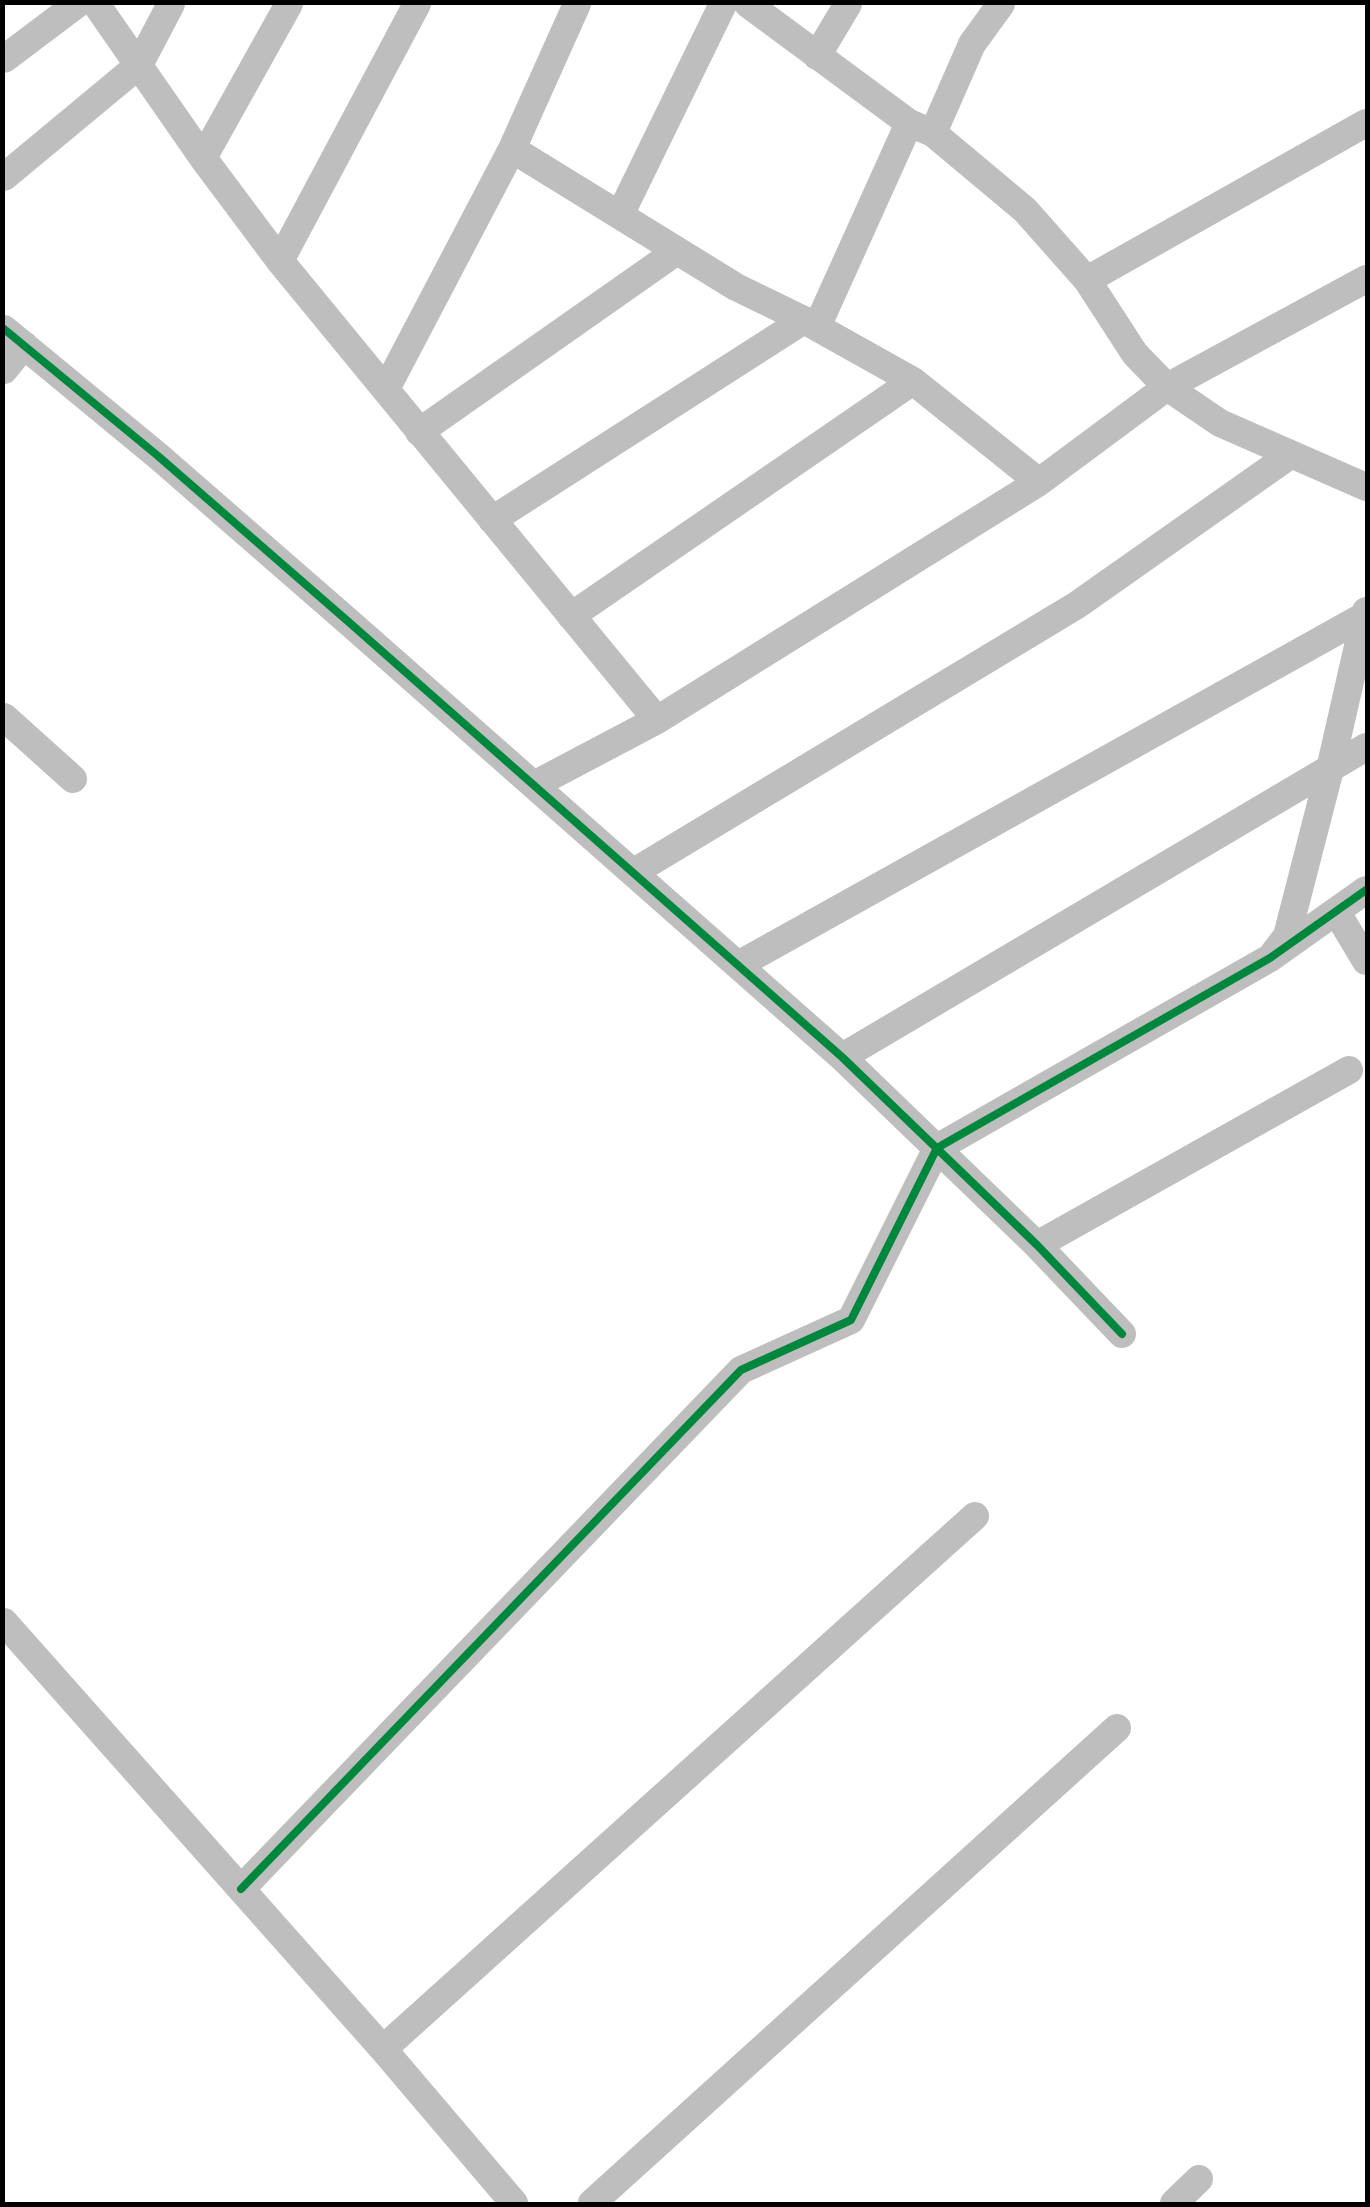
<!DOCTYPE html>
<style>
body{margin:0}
#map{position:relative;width:1370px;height:2207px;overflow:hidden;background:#fff;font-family:"PT Sans",sans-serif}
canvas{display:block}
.frame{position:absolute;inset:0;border:5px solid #000;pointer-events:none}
</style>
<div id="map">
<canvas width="1370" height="2207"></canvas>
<div class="frame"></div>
</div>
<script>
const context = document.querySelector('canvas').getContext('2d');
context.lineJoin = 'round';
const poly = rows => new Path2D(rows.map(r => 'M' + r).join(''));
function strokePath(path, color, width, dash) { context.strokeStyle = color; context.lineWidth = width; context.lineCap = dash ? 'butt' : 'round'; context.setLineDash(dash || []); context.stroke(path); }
const minor = poly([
 [96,4,203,158,280,261,657,720],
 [748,4,909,123,933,133,1025,210,1087,280,1135,354,1167,387,1220,423,1366,487],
 [817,56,848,4],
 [4,59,77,4],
 [933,133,972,44,1001,4],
 [512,149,736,287,804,320,913,381,1039,482],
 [203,158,289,4],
 [4,177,139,65,171,4],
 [620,215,723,4],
 [280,261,417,4],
 [1087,280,1366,123],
 [817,327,909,123],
 [4,329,158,456,351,624,842,1057,1037,1245,1122,1334],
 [4,370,24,345],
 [386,389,512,149,577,4],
 [419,432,677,251],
 [492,520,804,320],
 [571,616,913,381],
 [4,717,73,779],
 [534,785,657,720,1039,482,1167,387,1366,279],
 [634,872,1077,605,1290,455],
 [1336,911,1366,961],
 [1274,953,1287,936,1330,769,1366,611],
 [738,965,1366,615],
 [842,1057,1366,747],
 [1037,1245,1349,1070],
 [4,1622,383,2049,514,2203],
 [241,1889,741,1370,851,1320,937,1148,1270,958,1366,890],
 [383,2049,975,1516],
 [592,2203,1117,1728],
 [1174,2203,1199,2179]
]);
const cycleway = poly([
 [4,329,158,456,351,624,842,1057,1037,1245,1122,1334],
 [241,1889,741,1370,851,1320,937,1148,1270,958,1366,890]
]);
strokePath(minor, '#bebebe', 28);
strokePath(cycleway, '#00873e', 8);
</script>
